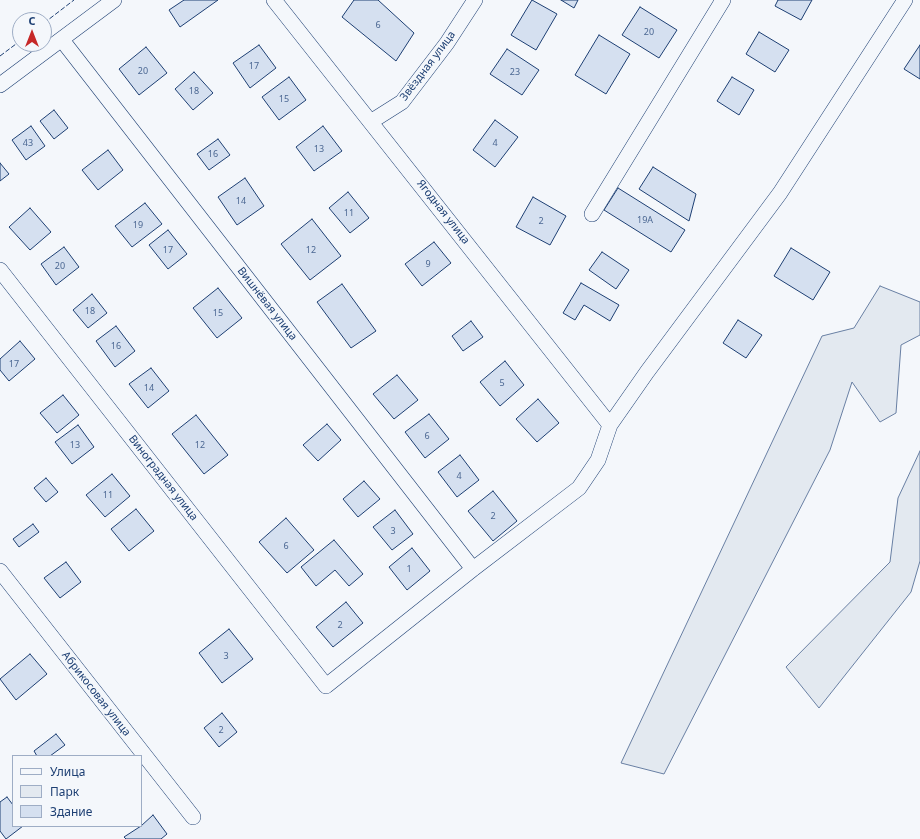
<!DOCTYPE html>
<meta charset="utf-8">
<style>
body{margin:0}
#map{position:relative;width:920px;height:839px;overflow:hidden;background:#f4f7fb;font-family:"Noto Sans",sans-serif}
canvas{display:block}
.legend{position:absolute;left:12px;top:755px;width:130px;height:72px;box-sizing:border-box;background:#f4f7fb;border:1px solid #9eadc5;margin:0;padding:5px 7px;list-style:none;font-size:12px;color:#1d3f73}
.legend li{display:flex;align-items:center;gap:8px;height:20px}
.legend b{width:20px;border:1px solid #9eadc5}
.north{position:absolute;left:12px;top:12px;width:40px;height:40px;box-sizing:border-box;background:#f4f7fb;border:1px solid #9eadc5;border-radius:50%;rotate:0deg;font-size:11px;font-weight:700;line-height:16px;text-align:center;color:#1d3f73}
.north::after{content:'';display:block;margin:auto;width:14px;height:18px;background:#c62828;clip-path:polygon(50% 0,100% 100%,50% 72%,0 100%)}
</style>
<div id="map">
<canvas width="920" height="839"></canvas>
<ul class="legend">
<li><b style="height:5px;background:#f4f7fb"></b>Улица</li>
<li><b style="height:11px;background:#e3e9f0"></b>Парк</li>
<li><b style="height:11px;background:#d5e0f0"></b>Здание</li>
</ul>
<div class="north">С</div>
</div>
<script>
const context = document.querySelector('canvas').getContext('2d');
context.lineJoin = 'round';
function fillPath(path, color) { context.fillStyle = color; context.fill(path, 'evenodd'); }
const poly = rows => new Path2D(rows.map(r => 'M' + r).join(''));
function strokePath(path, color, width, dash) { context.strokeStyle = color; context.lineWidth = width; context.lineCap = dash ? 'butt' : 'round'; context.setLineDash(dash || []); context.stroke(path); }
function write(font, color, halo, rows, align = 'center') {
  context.font = font + ' "Noto Sans",sans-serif'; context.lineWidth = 3; context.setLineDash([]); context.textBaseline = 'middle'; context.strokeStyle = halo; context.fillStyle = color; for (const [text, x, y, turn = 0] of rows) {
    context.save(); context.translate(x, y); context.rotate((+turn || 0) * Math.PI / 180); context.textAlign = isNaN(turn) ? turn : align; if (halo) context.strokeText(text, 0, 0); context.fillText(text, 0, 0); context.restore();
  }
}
const green = poly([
 [880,286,920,302,920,335,901,345,896,413,880,422,852,382,830,450,664,774,621,763,822,336,854,328,880,286],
 [920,451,920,561,911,592,819,708,786,667,890,562,898,498,920,451]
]);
const building = poly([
 [184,0,218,0,180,27,169,10,184,0],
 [354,0,378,0,414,33,396,61,342,17,354,0],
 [532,0,557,14,536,50,511,35,532,0],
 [561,0,578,0,574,8,561,0],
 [778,0,812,0,801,20,775,6,778,0],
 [640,7,677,30,659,58,622,35,640,7],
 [759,32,789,50,775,72,746,54,759,32],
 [599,35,630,54,606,94,575,75,599,35],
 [259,45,276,68,250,88,233,63,259,45],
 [920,45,920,79,904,69,920,45],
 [146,47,167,73,139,95,119,69,146,47],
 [507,49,539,70,522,95,490,74,507,49],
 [194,72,213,93,193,110,175,89,194,72],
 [289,77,306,100,279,120,262,97,289,77],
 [732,77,754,90,739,115,717,101,732,77],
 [54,110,68,128,54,139,40,121,54,110],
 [495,120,518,137,495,167,473,150,495,120],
 [31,126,45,146,26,160,12,140,31,126],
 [323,126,342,151,314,171,296,147,323,126],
 [218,139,230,155,209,170,197,154,218,139],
 [108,150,123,170,98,190,82,170,108,150],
 [0,163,9,174,0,181,0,163],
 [653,167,696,194,689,221,639,189,653,167],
 [245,178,264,206,237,225,218,197,245,178],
 [618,188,685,230,671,252,604,210,618,188],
 [348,192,369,218,350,233,329,208,348,192],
 [533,197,566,216,550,245,516,227,533,197],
 [145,203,162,224,132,247,115,226,145,203],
 [30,208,51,232,30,250,9,227,30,208],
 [312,219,341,256,310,280,281,244,312,219],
 [168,230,187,254,168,269,149,245,168,230],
 [434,242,451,263,422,286,405,264,434,242],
 [64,247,79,267,56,285,41,264,64,247],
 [791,248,830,272,813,300,774,276,791,248],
 [602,252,629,270,616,289,589,270,602,252],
 [581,283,619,305,610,321,584,305,575,320,563,313,581,283],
 [342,284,376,331,351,348,317,302,342,284],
 [218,288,242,318,217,338,193,308,218,288],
 [92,294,107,313,88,328,73,310,92,294],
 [738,320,762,335,746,358,723,343,738,320],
 [471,321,483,337,463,351,452,336,471,321],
 [116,326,135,351,115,367,96,341,116,326],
 [20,341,35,359,9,381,0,370,0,359,20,341],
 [505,361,524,385,500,406,480,382,505,361],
 [151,368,169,391,148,408,129,384,151,368],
 [397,375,418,400,394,419,373,394,397,375],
 [63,395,79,415,57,433,40,413,63,395],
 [538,399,559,423,537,442,516,419,538,399],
 [429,414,449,439,425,458,405,432,429,414],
 [196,415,228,455,204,474,172,434,196,415],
 [327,424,341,440,318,461,303,445,327,424],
 [78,425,94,447,72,464,55,442,78,425],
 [460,455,479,480,457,497,438,472,460,455],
 [112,474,130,496,105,517,86,495,112,474],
 [46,478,58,492,46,502,34,488,46,478],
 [364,481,380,499,358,517,343,499,364,481],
 [493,491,517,521,493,541,468,511,493,491],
 [136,509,154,531,129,551,111,529,136,509],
 [395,510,413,534,392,550,373,527,395,510],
 [286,518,314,550,287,573,259,542,286,518],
 [33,524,39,532,19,547,13,539,33,524],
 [334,540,363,574,349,586,335,570,316,586,301,567,334,540],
 [412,548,430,571,407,590,389,567,412,548],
 [66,562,81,582,60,598,44,578,66,562],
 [346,602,363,623,333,647,316,627,346,602],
 [229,629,253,659,222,683,199,653,229,629],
 [30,654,47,674,16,700,0,679,30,654],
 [222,713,237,732,219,747,204,728,222,713],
 [56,734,65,745,50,756,37,756,34,751,56,734],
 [7,797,13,805,13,826,23,826,6,839,0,831,0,802,7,797],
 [153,815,167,834,161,839,126,839,124,837,141,826,153,815]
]);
const minor = poly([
 [274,0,610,425],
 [62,40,473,569],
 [0,85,114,0],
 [372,121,402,102,447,43,475,0],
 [592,214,723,0],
 [0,270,326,686,473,569,579,488,598,460,610,425,647,372,780,193,905,0],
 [0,571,193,817]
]);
const fence = poly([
 [44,23,74,0],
 [0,56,20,41]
]);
const numberNames = [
 ["6",378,25],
 ["20",649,32],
 ["17",254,66],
 ["20",143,71],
 ["23",515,72],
 ["18",194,91],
 ["15",284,99],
 ["43",28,143],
 ["4",495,143],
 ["13",319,149],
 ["16",213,154],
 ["14",241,201],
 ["11",349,213],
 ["19А",645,220],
 ["2",541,221],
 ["19",138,225],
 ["17",168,250],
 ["12",311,250],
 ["9",428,264],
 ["20",60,266],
 ["18",90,311],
 ["15",218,313],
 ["16",116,346],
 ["17",14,364],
 ["5",502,383],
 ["14",149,388],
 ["6",427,436],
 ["13",75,445],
 ["12",200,445],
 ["4",459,476],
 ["11",108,495],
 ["2",493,516],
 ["3",393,531],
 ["6",286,546],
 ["1",409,569],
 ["2",340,625],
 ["3",226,656],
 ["2",221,730]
];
const streetNames = [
 ["Звёздная улица",428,66,-53],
 ["Ягодная улица",443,212,52],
 ["Вишнёвая улица",267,304,52],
 ["Виноградная улица",163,478,52],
 ["Абрикосовая улица",96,694,52]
];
fillPath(green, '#e3e9f0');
strokePath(green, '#687fa3', 1);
fillPath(building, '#d5e0f0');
strokePath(building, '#1d3f73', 1);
strokePath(minor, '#1d3f73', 16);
strokePath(minor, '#f4f7fb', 15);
strokePath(fence, '#1d3f73', 1, [5, 2]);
write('9px', '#4b6792', null, numberNames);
write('11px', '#1d3f73', '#f4f7fb', streetNames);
</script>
